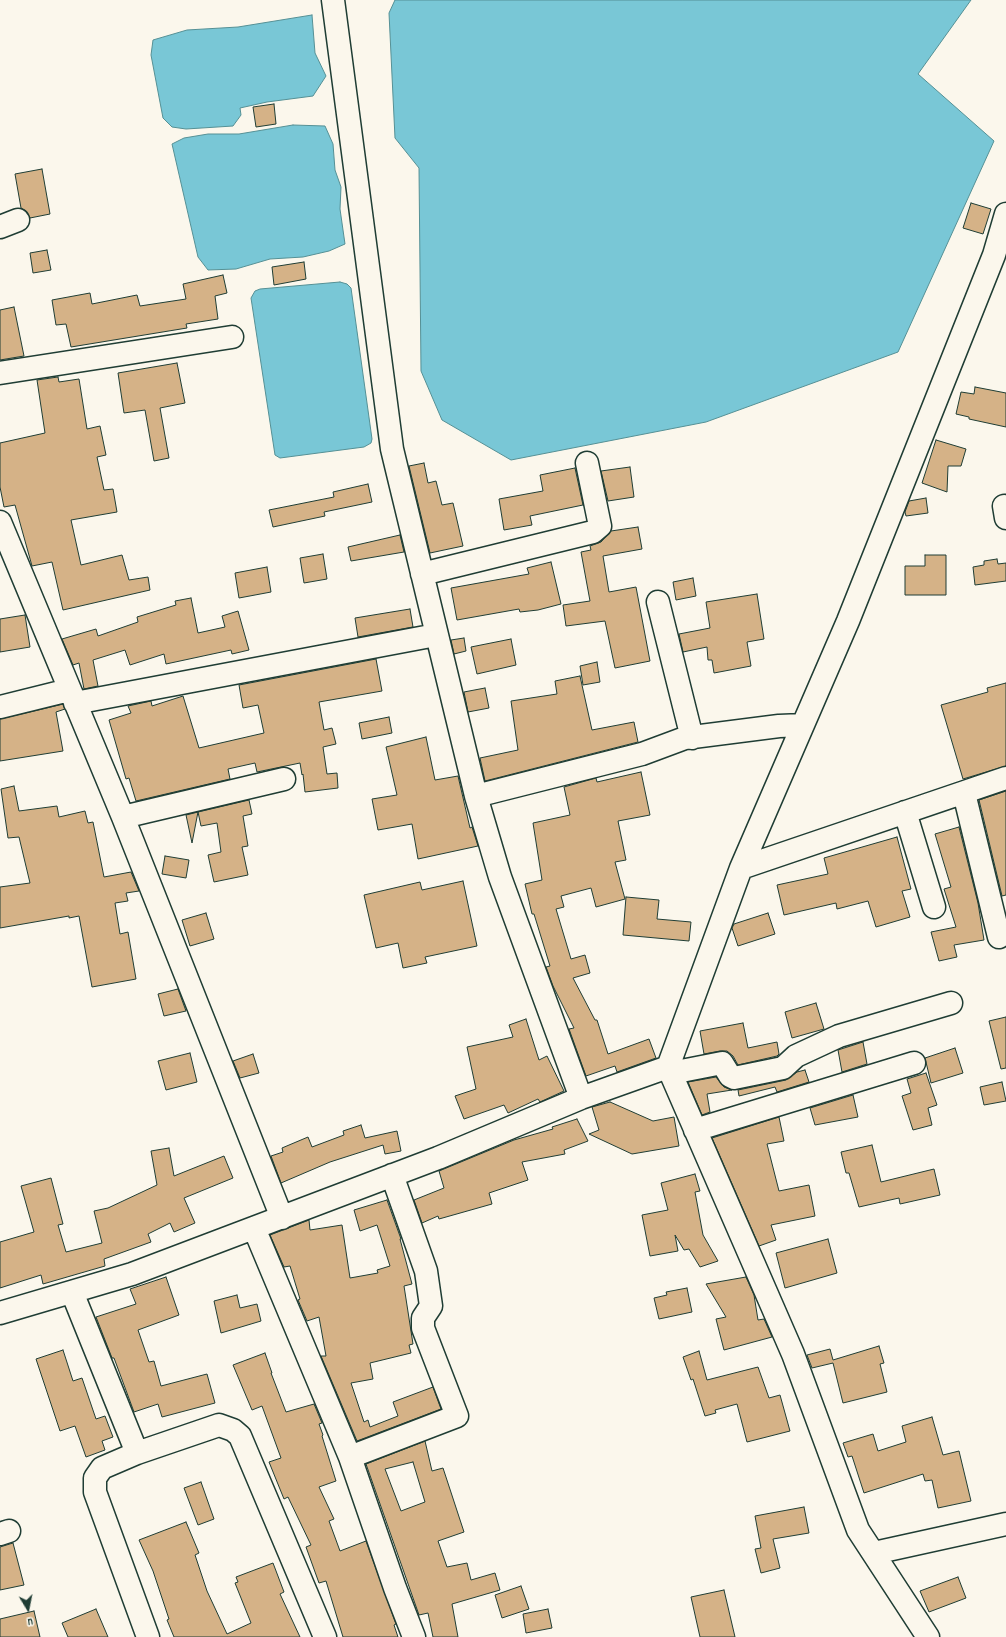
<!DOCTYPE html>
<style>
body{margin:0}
#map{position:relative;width:1006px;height:1637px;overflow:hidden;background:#fbf7ec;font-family:Dekko,sans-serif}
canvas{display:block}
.north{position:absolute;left:8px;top:1589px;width:40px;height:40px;-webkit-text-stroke:3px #fbf7ec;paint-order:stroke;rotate:170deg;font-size:11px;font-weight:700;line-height:16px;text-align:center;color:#1f3d34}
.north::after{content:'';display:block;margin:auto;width:14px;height:18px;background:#1f3d34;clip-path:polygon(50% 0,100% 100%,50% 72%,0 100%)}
</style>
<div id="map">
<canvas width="1006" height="1637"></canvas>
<div class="north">U</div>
</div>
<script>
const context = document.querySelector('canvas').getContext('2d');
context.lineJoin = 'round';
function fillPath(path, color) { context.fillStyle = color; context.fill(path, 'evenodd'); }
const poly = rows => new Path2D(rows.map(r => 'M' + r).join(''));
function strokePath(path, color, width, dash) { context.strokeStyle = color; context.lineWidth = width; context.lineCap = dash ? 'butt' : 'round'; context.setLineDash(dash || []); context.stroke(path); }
const water = poly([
 [395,0,971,0,918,74,994,141,898,352,706,422,511,460,442,420,421,371,419,168,395,138,389,13,395,0],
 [312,15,315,53,326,76,313,96,267,102,240,108,241,115,233,126,186,129,172,127,163,118,151,55,153,40,187,30,238,27,312,15],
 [293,125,325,126,333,144,335,170,341,187,340,209,345,244,329,251,303,257,270,259,236,269,208,270,198,257,172,144,184,138,208,134,239,134,293,125],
 [340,282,347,284,351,288,372,439,371,443,364,447,280,458,275,455,251,298,255,291,260,289,340,282]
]);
const building = poly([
 [274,104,276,124,256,127,253,107,274,104],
 [42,169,50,214,30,218,26,211,21,208,15,174,42,169],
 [971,203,991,209,983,234,963,228,971,203],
 [47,250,51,270,33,273,30,253,47,250],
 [304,262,306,279,274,285,272,267,304,262],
 [223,275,227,293,215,296,218,319,186,324,187,328,71,347,66,324,56,325,52,300,90,293,92,304,137,295,140,306,186,299,183,284,223,275],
 [14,307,24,356,0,360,0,310,14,307],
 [177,363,185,403,160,408,169,458,154,461,145,410,124,413,118,373,177,363],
 [58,377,59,382,79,379,87,429,100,426,106,455,97,457,104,490,113,489,117,512,71,520,81,565,122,555,129,580,148,577,150,590,63,610,52,562,32,566,15,505,4,507,0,487,0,443,45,433,37,380,58,377],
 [975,387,1006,393,1006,427,969,419,969,417,956,414,961,392,974,394,975,387],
 [936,440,966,449,961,466,948,466,947,492,922,483,936,440],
 [424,463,428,483,436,481,442,505,453,503,463,546,430,553,409,466,424,463],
 [630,467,634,497,608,501,601,471,630,467],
 [575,468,583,505,530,516,532,525,504,530,499,499,543,491,540,475,575,468],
 [368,484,372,502,324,512,325,516,273,527,269,510,334,497,333,492,368,484],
 [926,498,928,513,906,516,905,512,909,501,926,498],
 [638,527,642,549,603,556,609,592,636,587,650,661,615,668,605,621,566,626,563,605,590,601,581,552,591,550,590,546,601,542,611,531,638,527],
 [400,535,404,552,351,561,348,547,400,535],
 [323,554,327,579,304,583,300,558,323,554],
 [925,555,946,555,946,595,905,595,905,566,925,566,925,555],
 [997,559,998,564,1006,563,1006,581,975,585,973,567,984,565,984,561,997,559],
 [551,562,561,604,538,610,520,612,519,609,457,620,451,588,529,574,527,568,551,562],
 [267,567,271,592,239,598,235,573,267,567],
 [693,578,696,596,676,600,673,582,693,578],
 [757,594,764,639,747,642,751,666,714,673,712,660,708,660,707,647,683,652,679,634,710,628,706,602,757,594],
 [191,598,198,633,225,627,222,616,238,611,249,650,232,654,231,650,166,664,164,654,130,665,125,650,93,660,98,686,84,689,79,663,73,665,62,639,96,629,98,636,138,622,137,617,176,605,175,601,191,598],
 [410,609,413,627,358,637,355,618,410,609],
 [25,615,30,647,0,652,0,619,25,615],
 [464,638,466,651,454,654,451,640,464,638],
 [511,639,516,665,477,674,471,647,511,639],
 [376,659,382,691,319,702,324,730,332,728,336,744,323,747,327,774,337,773,338,788,305,792,303,774,302,775,300,763,257,772,255,763,228,769,230,779,136,801,129,778,126,779,109,720,131,713,128,706,151,701,152,706,183,696,199,748,264,733,258,705,243,708,239,685,376,659],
 [597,662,600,682,583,685,580,666,597,662],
 [580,676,592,730,634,722,638,742,485,781,480,758,518,750,511,701,557,694,555,681,580,676],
 [1006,683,1006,766,963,779,941,705,988,692,987,688,1006,683],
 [485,688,489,708,468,712,464,692,485,688],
 [63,704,65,709,56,712,63,751,0,761,0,719,63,704],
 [389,717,392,733,362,739,359,723,389,717],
 [426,737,435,780,458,776,470,828,472,827,478,846,418,859,412,824,378,830,372,799,397,795,386,747,426,737],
 [641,772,650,815,618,821,626,860,615,862,625,899,596,907,591,888,561,896,564,907,556,909,571,959,585,955,590,973,573,978,595,1020,597,1020,608,1054,649,1039,656,1058,617,1072,615,1066,586,1076,569,1029,574,1028,553,986,546,967,550,966,534,914,532,914,525,884,542,880,533,823,570,815,564,787,596,778,597,782,641,772],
 [14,786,19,811,57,806,59,817,85,811,88,823,93,822,104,877,131,872,139,891,126,893,128,901,115,903,120,934,128,932,136,979,92,987,79,916,69,918,69,916,0,928,0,887,30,883,19,837,8,838,1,789,14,786],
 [1006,791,1006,895,1002,896,979,800,1006,791],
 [249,800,252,814,243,816,248,846,242,847,248,875,214,882,208,855,221,852,217,823,201,826,198,812,249,800],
 [198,812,192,843,186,815,198,812],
 [959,827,978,903,984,940,954,945,957,957,939,961,931,932,956,927,944,889,951,887,935,834,959,827],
 [897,837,911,889,902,891,910,917,876,927,868,901,837,909,836,903,784,915,777,885,828,874,824,858,897,837],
 [165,856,189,860,186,878,162,874,165,856],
 [463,881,477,946,425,957,427,963,403,968,398,943,376,948,364,895,420,882,422,890,463,881],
 [626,897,659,900,657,919,691,922,689,941,623,935,626,897],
 [206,913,214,939,190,946,182,920,206,913],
 [768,913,775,934,738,946,732,928,734,924,768,913],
 [178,989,186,1011,164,1016,158,994,178,989],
 [816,1003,824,1029,792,1038,785,1012,816,1003],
 [1006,1017,1006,1068,1001,1069,989,1021,1006,1017],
 [526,1019,539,1060,547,1056,564,1091,540,1102,538,1099,508,1113,504,1105,464,1119,455,1096,476,1089,467,1047,513,1037,509,1025,526,1019],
 [743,1023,748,1048,777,1042,779,1054,777,1056,738,1065,733,1056,727,1051,720,1051,704,1054,700,1031,743,1023],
 [863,1042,867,1064,842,1072,838,1050,863,1042],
 [955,1048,963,1073,931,1083,925,1058,955,1048],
 [190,1053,197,1082,166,1090,158,1061,190,1053],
 [253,1054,259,1073,240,1078,233,1061,253,1054],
 [805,1070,809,1082,777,1092,775,1087,739,1096,738,1090,786,1080,797,1072,805,1070],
 [926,1073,937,1105,928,1108,932,1125,913,1130,902,1096,911,1093,907,1079,926,1073],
 [716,1077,724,1087,732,1090,707,1094,710,1112,702,1115,688,1082,716,1077],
 [1002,1082,1006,1101,984,1105,980,1087,1002,1082],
 [853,1095,858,1117,815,1125,810,1108,853,1095],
 [610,1102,653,1121,674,1117,679,1146,632,1154,589,1134,599,1130,592,1107,610,1102],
 [779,1117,784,1141,767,1144,779,1191,809,1185,815,1216,771,1225,776,1240,759,1246,712,1138,779,1117],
 [577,1119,588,1141,564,1150,565,1154,522,1162,528,1180,489,1193,492,1204,439,1219,438,1216,422,1223,414,1200,444,1188,439,1171,514,1140,553,1129,552,1127,577,1119],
 [361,1125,365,1138,397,1131,401,1151,385,1154,383,1145,330,1162,281,1183,271,1156,283,1152,282,1148,308,1137,312,1147,344,1135,343,1131,361,1125],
 [872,1145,881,1182,934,1169,940,1195,900,1204,899,1198,859,1207,849,1173,846,1173,841,1152,872,1145],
 [169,1148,174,1176,224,1156,233,1178,184,1198,195,1223,174,1232,170,1223,148,1234,151,1242,104,1259,105,1266,43,1284,41,1275,0,1288,0,1242,34,1232,21,1186,51,1178,63,1224,58,1225,66,1252,102,1243,94,1211,108,1208,157,1185,151,1151,169,1148],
 [695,1174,700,1191,695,1192,703,1235,718,1261,700,1267,689,1249,684,1250,675,1235,678,1251,650,1256,642,1215,668,1210,661,1183,695,1174],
 [387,1200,401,1239,400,1239,412,1284,404,1286,413,1344,409,1345,411,1353,370,1363,373,1379,351,1383,364,1422,368,1420,370,1427,398,1416,393,1402,433,1387,441,1409,357,1441,321,1356,326,1356,319,1317,307,1321,298,1300,300,1299,290,1266,284,1267,270,1235,309,1220,310,1230,342,1225,350,1278,378,1273,377,1270,390,1266,377,1225,360,1231,354,1210,387,1200],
 [828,1239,837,1273,785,1288,776,1253,828,1239],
 [166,1277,179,1315,138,1330,149,1362,154,1361,161,1386,207,1374,215,1403,162,1417,158,1404,134,1412,114,1358,112,1358,96,1317,136,1304,130,1289,166,1277],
 [746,1277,754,1295,758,1320,764,1319,772,1337,724,1350,716,1319,726,1317,706,1284,746,1277],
 [687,1288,692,1312,659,1319,654,1298,667,1295,666,1292,687,1288],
 [237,1295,240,1308,257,1304,261,1321,221,1333,214,1301,237,1295],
 [879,1346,884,1363,880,1364,887,1392,843,1403,833,1363,812,1368,807,1355,830,1349,833,1360,879,1346],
 [63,1350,73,1381,82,1378,96,1419,105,1416,113,1437,102,1441,105,1450,86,1457,75,1426,60,1431,36,1359,63,1350],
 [699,1351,707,1380,758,1367,769,1398,780,1395,790,1431,747,1442,737,1404,715,1410,716,1413,705,1416,693,1379,691,1380,683,1357,699,1351],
 [265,1353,272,1373,271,1373,286,1412,314,1404,322,1423,319,1424,323,1435,322,1436,336,1481,319,1487,334,1519,329,1521,340,1551,366,1541,396,1624,394,1625,398,1637,343,1637,326,1581,319,1583,306,1547,311,1545,288,1497,284,1499,269,1462,281,1458,262,1406,252,1410,233,1365,265,1353],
 [932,1417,943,1455,959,1451,971,1501,938,1508,932,1480,925,1481,923,1474,864,1493,852,1456,848,1457,843,1443,873,1434,878,1451,906,1442,902,1426,932,1417],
 [425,1441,432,1471,443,1468,464,1532,438,1541,447,1567,467,1563,471,1580,495,1573,500,1590,452,1604,458,1637,433,1637,428,1613,419,1615,366,1464,425,1441],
 [413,1462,425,1502,401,1511,385,1469,413,1462],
 [201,1482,214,1519,198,1525,184,1488,201,1482],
 [804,1507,809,1533,773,1539,780,1568,761,1573,755,1549,761,1548,755,1516,804,1507],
 [186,1522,199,1553,195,1555,207,1591,227,1634,251,1623,235,1583,238,1582,236,1577,273,1563,284,1592,280,1594,300,1637,174,1637,167,1620,169,1619,153,1571,139,1540,186,1522],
 [13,1543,24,1585,0,1590,0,1547,13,1543],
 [958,1577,966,1598,929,1612,920,1591,958,1577],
 [521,1586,529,1609,502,1618,495,1595,521,1586],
 [724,1590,735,1637,700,1637,691,1597,724,1590],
 [96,1609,108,1637,68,1637,62,1623,96,1609],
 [548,1609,552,1628,526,1633,523,1614,548,1609],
 [34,1611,40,1637,0,1637,0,1619,34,1611]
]);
const minor = poly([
 [333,0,392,449,476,796,500,877,581,1098],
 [0,227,18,220],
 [0,373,232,337],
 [1004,506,1006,518],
 [0,522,123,817,282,1218],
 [422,574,593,532,600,526,587,463],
 [658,602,692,738],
 [75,703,436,635],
 [0,707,69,690],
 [964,793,999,937],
 [476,796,642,754,685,738,779,726,803,725],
 [905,812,934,907],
 [123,817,284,779],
 [741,868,1006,778],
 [668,1067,793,1354,858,1530,928,1637],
 [671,1073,722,1063,730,1076,734,1078,783,1068,796,1056,839,1036,951,1003],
 [695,1130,914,1063],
 [254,1228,350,1457,395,1588,414,1637],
 [72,1292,137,1453,219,1425,233,1430,240,1436,325,1637],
 [0,1313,132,1274,438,1158,581,1098,668,1067,741,868,848,621,994,255,1006,214],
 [137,1453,102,1468,95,1478,95,1492,148,1637],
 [350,1457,457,1416,423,1328,423,1318,431,1306,426,1271,392,1175],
 [0,1534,9,1531],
 [874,1553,1006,1524]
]);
fillPath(water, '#79c7d6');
strokePath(water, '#559095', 1);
fillPath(building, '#d5b287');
strokePath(building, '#1f3d34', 1);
strokePath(minor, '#1f3d34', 25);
strokePath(minor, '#fbf7ec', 22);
</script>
